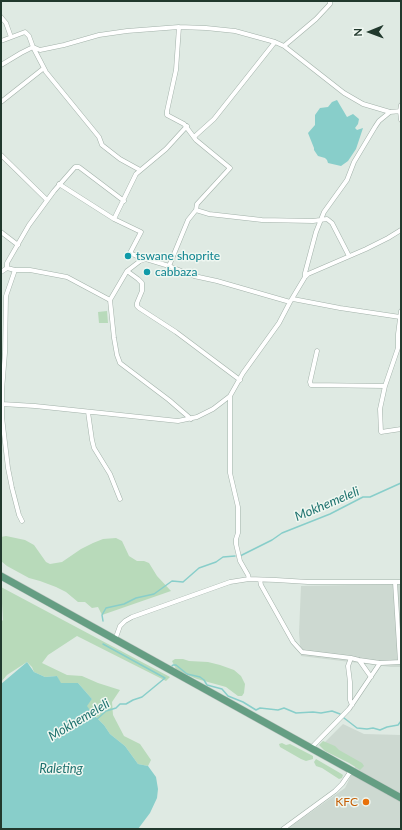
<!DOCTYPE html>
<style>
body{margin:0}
#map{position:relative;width:402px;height:830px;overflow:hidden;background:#dfeae3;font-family:Lato,sans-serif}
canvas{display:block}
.frame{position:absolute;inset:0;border:2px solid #21392d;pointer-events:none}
.north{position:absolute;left:350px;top:12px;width:40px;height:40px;-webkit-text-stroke:3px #eff7f1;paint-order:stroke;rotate:269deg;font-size:11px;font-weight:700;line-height:16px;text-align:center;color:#21392d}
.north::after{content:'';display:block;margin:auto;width:14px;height:18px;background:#21392d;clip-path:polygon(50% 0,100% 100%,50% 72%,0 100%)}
</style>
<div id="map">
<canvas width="402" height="830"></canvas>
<div class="frame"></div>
<div class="north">N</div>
</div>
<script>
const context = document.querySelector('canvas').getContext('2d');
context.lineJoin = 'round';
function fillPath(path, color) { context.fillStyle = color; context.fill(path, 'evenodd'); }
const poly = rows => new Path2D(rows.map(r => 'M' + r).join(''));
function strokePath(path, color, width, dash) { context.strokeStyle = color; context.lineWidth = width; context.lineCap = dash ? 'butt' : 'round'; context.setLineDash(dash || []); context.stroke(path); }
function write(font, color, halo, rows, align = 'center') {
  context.font = font + ' Lato,sans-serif'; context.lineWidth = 3; context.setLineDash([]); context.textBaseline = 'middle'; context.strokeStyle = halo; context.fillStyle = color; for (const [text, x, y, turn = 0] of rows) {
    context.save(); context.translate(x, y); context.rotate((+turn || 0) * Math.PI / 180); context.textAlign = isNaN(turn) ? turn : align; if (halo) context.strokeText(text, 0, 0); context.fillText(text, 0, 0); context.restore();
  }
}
const built = poly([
 [401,584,401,667,391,667,301,656,299,633,301,586],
 [343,724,364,734,401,735,401,829,287,829,345,788,356,765,323,744]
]);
const green = poly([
 [107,311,108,323,99,323,98,312],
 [6,536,25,540,34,545,46,562,50,564,62,562,81,549,93,543,103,539,116,538,122,541,129,556,137,561,144,561,149,563,157,576,171,591,102,615,98,607,92,608,85,602,78,602,66,592,56,587,40,581,29,578,7,566,1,561,1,537],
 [1,587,170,677,166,681,77,636,48,655,42,663,67,675,82,676,98,683,120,690,112,702,113,715,124,736,140,744,151,760,148,766,138,764,125,746,110,734,104,725,92,713,86,706,92,699,78,683,60,683,57,676,45,677,34,672,32,667,27,662,7,675,1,682,1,622,3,620],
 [175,659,183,659,189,661,208,662,220,665,234,670,241,676,245,684,244,693,242,696,238,696,226,687,197,679,180,672,176,669,172,661],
 [323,741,335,746,339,750,362,763,364,766,360,770,349,763,325,751,319,745],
 [282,743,286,745,290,744,313,756,313,759,306,761,301,759,280,747,279,744],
 [316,759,340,773,343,775,342,778,339,779,322,768,316,766,314,762]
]);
const water = poly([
 [337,100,347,117,353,114,359,119,358,124,355,128,357,130,363,128,356,149,348,161,341,166,328,163,327,160,325,158,318,156,314,150,314,148,308,133,315,125,315,115,320,108,328,107,332,102],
 [27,662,34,672,45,677,57,676,61,683,78,683,92,699,87,706,92,713,104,725,110,734,125,746,138,764,148,766,156,777,158,789,157,798,150,813,138,829,1,829,1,684]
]);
const stream = poly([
 [240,556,272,540,282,533,330,514,363,497,370,497,401,483],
 [103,621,102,615,106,608,124,604,136,598,154,594,172,581,183,582,199,568,216,562,223,557,235,556],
 [171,667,173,665,176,665,187,674,200,677,204,680,207,685,222,689,228,696,243,702,256,710,260,708,278,710,284,708,296,713,313,712,321,713,332,711,340,714],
 [344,718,357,728,367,729,373,728,380,730,387,727,398,725,401,721],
 [96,720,106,711,116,708,120,704,126,704,133,700,142,697,165,678,103,644]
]);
const street = poly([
 [1,17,6,23,11,37],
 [1,41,25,32,29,36,33,47,40,50,64,45,99,35,127,31,179,27],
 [284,46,316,19,330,4,330,1],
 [1,65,21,53,33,47,46,72,99,137,102,145,120,159,140,170],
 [1,102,44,68],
 [401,105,400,111,401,120],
 [194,137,214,119,275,42],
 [1,155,47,200],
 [59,184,114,219,136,174,166,149,187,126],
 [196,210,197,204,230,168,196,140,184,124,167,115,167,111,176,70,179,27,206,28,235,31,275,42,284,46,344,93,363,104,390,112,401,111],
 [114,219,141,232,130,253,143,259],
 [1,232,18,245],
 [169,266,188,220,196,210,209,214,262,220,313,221,327,219,332,223,349,256],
 [7,268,7,263,29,225,54,191,75,167,79,167,124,201],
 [15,270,6,296,5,353,2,390,2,417,8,468,12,488,19,515,22,521],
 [127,271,138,279,142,283,142,291,137,303,137,306,139,308,176,332,240,380],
 [1,272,7,268,15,270,30,270,67,277,110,300,127,271,140,261,146,259,169,266,194,276,217,281,290,302,305,277,308,274,366,249,388,238,401,230],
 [305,277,305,273,316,232,324,212,347,180,354,162,375,127,379,121,390,112],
 [293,299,340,308,400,317],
 [110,300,114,338,117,355,120,363,169,400,191,419],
 [401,311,398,334,398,348,385,386,380,409,381,432,401,429],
 [317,351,310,382,311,385,385,386],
 [230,396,230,473,238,507,238,533,236,539,236,544,240,561,248,575,249,579],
 [2,404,35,406,178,421,197,417,213,409,230,396,243,373,279,323,290,302],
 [88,412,92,440,94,448,110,474,120,499],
 [260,580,261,585,293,642,302,652,351,658,359,660,380,663,401,662],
 [395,582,400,662],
 [115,640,120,626,125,621,132,617,230,582,249,579,276,580,308,582,401,582],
 [351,658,348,666,350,682,350,700,352,705],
 [359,660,371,677],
 [311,748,349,709,380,663],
 [283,829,335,791,342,784,351,771]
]);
const primary = poly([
 [1,576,401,798]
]);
const markers = [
 [128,256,4,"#0f9aa8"],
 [147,272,4,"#0f9aa8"],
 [366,802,4,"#e8710a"]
];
const cultureNames = [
 ["tswane shoprite",136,256],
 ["cabbaza",155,272]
];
const foodNames = [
 ["KFC",358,802]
];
const waterNames = [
 ["Mokhemeleli",327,504,-23],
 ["Mokhemeleli",79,720,-31],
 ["Raleting",61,769]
];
fillPath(built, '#cdd9d1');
fillPath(green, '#b8daba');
fillPath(water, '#88ceca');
strokePath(stream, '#88ceca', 1.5);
strokePath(street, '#a2b1a9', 5);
strokePath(primary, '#bcc4c0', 8);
strokePath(street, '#fff', 4);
strokePath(primary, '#659e83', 7);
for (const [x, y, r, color] of markers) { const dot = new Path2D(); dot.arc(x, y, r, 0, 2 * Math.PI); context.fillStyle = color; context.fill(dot); strokePath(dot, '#eff7f1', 1.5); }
write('12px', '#0d838f', '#eff7f1', cultureNames, 'left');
write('12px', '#c56008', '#eff7f1', foodNames, 'right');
write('italic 13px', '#1e726e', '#eff7f1', waterNames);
</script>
